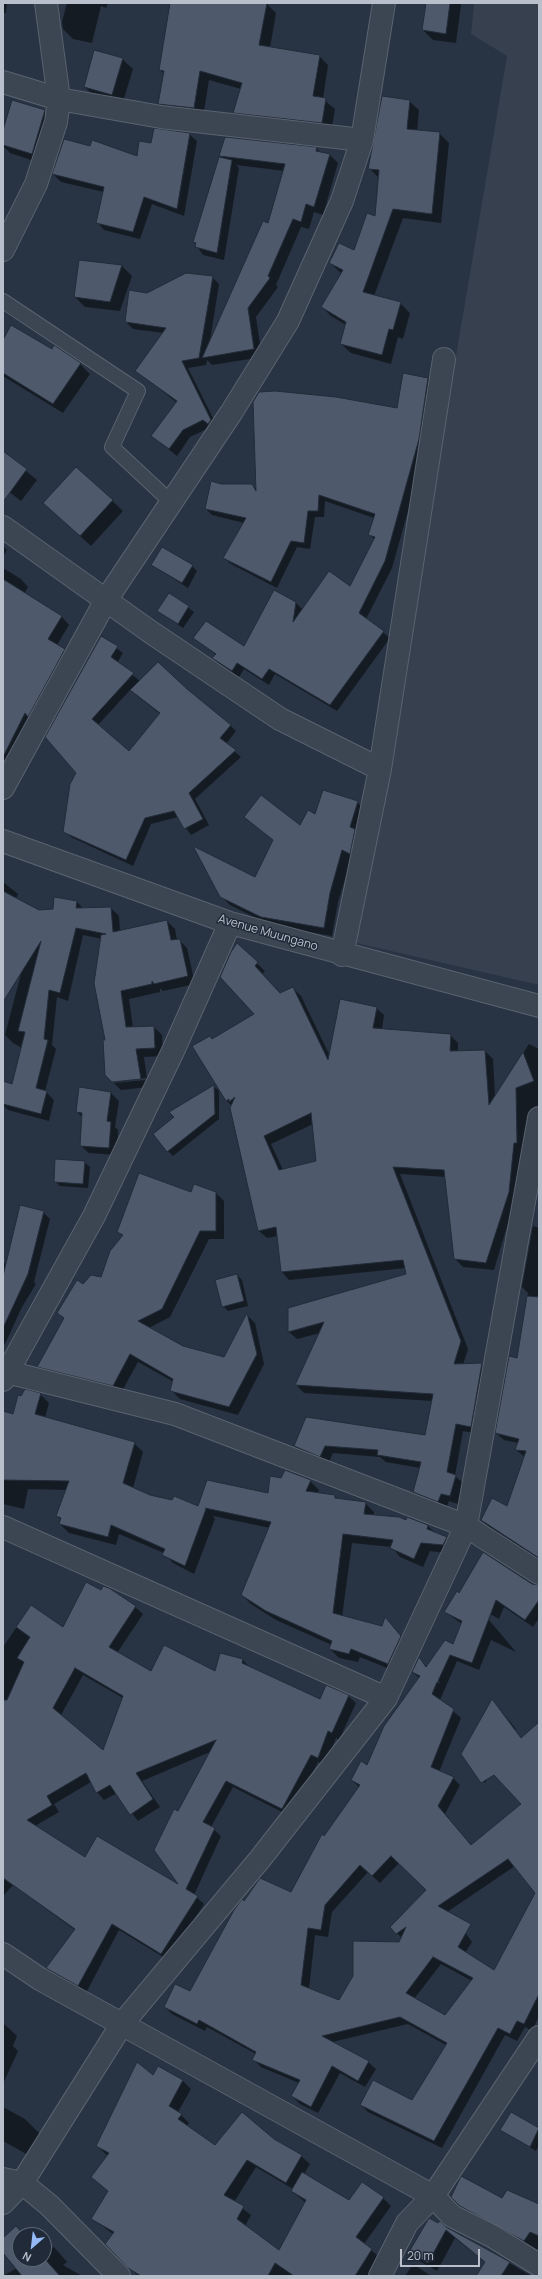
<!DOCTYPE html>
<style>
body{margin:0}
#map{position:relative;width:542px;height:2279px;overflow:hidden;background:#283343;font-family:Manrope,sans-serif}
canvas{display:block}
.frame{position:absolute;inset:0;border:4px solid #b9c0cc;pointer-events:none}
.north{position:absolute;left:12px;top:2227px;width:40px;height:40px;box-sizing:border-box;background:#202a38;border:1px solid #5d6673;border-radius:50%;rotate:208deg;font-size:11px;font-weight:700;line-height:16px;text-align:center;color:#b9c0cc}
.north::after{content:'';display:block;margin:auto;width:14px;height:18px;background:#94baf7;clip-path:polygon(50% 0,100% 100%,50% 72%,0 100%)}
.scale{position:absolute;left:400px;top:2249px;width:80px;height:18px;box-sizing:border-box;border:2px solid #b9c0cc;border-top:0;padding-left:5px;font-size:12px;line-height:14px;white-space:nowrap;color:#b9c0cc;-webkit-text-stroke:3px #202a38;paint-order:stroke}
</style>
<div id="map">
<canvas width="542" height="2279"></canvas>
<div class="frame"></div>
<div class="north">N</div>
<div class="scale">20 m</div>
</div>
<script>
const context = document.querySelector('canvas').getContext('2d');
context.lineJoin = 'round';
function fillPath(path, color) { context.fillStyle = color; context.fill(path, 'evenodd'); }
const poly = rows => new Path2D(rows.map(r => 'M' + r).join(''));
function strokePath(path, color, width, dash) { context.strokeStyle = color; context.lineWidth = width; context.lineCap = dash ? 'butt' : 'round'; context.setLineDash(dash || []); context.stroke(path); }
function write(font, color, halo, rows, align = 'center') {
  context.font = font + ' Manrope,sans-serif'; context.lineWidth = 3; context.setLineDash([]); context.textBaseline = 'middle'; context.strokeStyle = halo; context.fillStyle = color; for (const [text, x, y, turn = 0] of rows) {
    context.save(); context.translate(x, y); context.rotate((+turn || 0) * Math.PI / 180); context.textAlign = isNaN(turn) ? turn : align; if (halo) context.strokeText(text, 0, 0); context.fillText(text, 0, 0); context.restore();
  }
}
const airport = poly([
 [474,3,539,3,539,985,356,943,507,56,471,34]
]);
const shadow = poly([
 [3,3,7,3,6,13,3,13],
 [67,3,108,3,106,8,101,6,92,43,73,39,63,29,62,22],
 [170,3,267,4,276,13,270,48,319,56,328,65,323,99,335,109,331,132,243,122,234,112,241,89,209,80,203,117,168,113,159,103,164,74,160,70],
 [427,3,459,3,461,5,456,43,433,40,423,30],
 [122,59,133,69,122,105,95,97,85,87],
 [409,101,419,110,417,131,439,133,449,143,441,223,403,218,374,296,400,303,410,313,403,339,398,337,391,364,351,353,341,344,346,325,331,316,322,307,342,274,330,263,354,251,376,217,379,178,369,168],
 [44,111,55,121,43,164,10,153,3,146,3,134],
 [189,134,197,141,184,216,152,204,140,239,104,230,97,222,104,192,61,182,53,174,138,158,152,144],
 [316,148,321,153,330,155,338,163,323,215,314,212,309,229,301,227,276,285,278,287,256,317,262,357,212,365,207,360,206,365,188,368,218,428,211,427,190,437,177,456,152,436,177,403,137,371,164,333,133,329,126,322,147,294,212,277,219,284,210,341,269,224,285,171,236,165,239,168,224,260,203,255,194,242,223,159,221,156],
 [122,266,132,276,120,311,85,307,75,297],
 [3,342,80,364,90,374,63,413,3,376],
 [404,375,428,379,435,386,410,504,392,568,366,619,390,638,337,711,275,674,269,685,244,669,239,677,220,665,214,658,216,655,195,638,244,647,295,602,303,610,351,588,374,539,369,534,374,518,325,501,324,517,315,517,310,549,297,547,277,588,231,564,224,558,244,523,212,515,206,509,221,485,252,485,257,490,398,409],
 [3,452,37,480,21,501,3,487],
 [77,468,123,511,91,546,55,513],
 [3,546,7,550,3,556],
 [152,565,192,566,197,571,188,588],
 [3,568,21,579,28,587,24,594,62,617,69,625,57,645,72,657,9,768,3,765],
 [169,594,194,612,183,628,159,611],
 [101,637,123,653,117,663,140,681,186,690,230,725,236,731,226,744,241,757,195,799,209,825,191,835,178,817,151,824,133,866,71,837,65,831],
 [130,690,160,714,130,752,98,725],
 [357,802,366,811,338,902,332,936,270,925,230,905,221,896,255,878,274,841,246,817,300,827],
 [3,882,18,894,16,899,39,911,54,910,55,898,77,902,84,909,111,908,119,916,120,932,167,921,175,929,177,940,179,940,187,948,195,984,163,991,160,988,160,992,129,999,133,1028,154,1027,162,1035,163,1056,144,1057,148,1087,121,1090,114,1083,146,1080,146,1078,113,1082,106,1074,102,939,83,935,68,1001,57,997,52,1045,56,1049,45,1091,54,1100,49,1121,8,1110,3,1105,3,1092,13,1085,22,1048,13,1043,5,1035,25,958,3,968],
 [237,945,265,971,262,974,280,994,293,988,301,996,330,1056,376,1008,384,1015,382,1029,450,1035,458,1043,458,1052,485,1051,493,1059,495,1097,529,1044,539,1049,539,1118,494,1270,463,1267,455,1259,446,1177,400,1174,468,1349,463,1365,482,1364,490,1372,479,1434,463,1431,455,1476,463,1483,458,1504,449,1501,446,1509,422,1500,414,1492,420,1468,386,1462,380,1457,333,1453,328,1464,303,1454,295,1446,426,1436,433,1401,304,1393,296,1385,320,1333,297,1339,289,1332,407,1275,406,1268,289,1280,282,1272,278,1236,267,1238,259,1231,232,1106,226,1100,212,1040,255,1015],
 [313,1124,317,1162,283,1170,271,1144],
 [214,1086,219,1091,219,1119,173,1156,168,1151,175,1118,170,1112],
 [111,1093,119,1101,115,1127,118,1130,117,1155,89,1153,81,1146,82,1117,77,1112],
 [84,1162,90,1167,88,1188,60,1186,55,1181],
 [215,1192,224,1201,224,1239,209,1239,170,1317,149,1328,183,1347,225,1358,247,1315,255,1323,264,1364,238,1415,180,1399,172,1391,174,1382,138,1362,121,1393,46,1375,38,1366,64,1319,58,1313,84,1285,101,1278,123,1236,119,1231,191,1193],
 [43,1212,50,1219,34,1282,36,1284,22,1307,5,1344,3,1343,3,1262,7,1264],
 [533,1226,539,1228,539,1560,489,1528,482,1520,508,1507,525,1457,516,1450,518,1443,504,1440,496,1433,518,1360,528,1293,522,1287],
 [237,1275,242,1280,248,1306,228,1311,223,1306],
 [40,1394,49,1403,45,1418,134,1443,143,1452,133,1488,150,1496,199,1507,269,1494,282,1479,310,1481,319,1490,318,1494,335,1496,338,1500,365,1503,374,1512,374,1516,428,1526,435,1533,447,1538,456,1547,452,1554,430,1551,423,1567,400,1557,392,1547,352,1543,342,1617,383,1627,386,1619,394,1627,409,1646,397,1672,360,1657,358,1662,339,1658,330,1649,332,1645,276,1620,251,1604,242,1595,270,1528,213,1516,215,1519,194,1574,173,1563,164,1553,119,1534,116,1545,69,1533,60,1524,61,1520,57,1516,67,1490,28,1489,24,1509,3,1504,3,1412,14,1415,22,1397],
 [532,1585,539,1585,539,1618,533,1627,504,1607,499,1619,479,1608,516,1652,491,1640,479,1670,457,1661,440,1700,461,1718,439,1772,453,1778,460,1785,445,1814,472,1846,522,1804,492,1771,485,1783,477,1776,493,1701,516,1729,501,1755,539,1724,539,1871,515,1866,447,1912,457,1921,472,1942,465,1953,494,1971,539,1903,539,2016,532,2031,525,2027,517,2041,505,2035,442,2148,368,2112,361,2105,413,2101,446,2045,408,2024,332,2042,368,2062,376,2069,365,2087,340,2073,318,2113,300,2104,292,2096,299,2083,261,2067,254,2060,256,2054,207,2027,205,2031,172,2014,165,2007,191,1993,245,1902,291,1894,324,1837,359,1787,352,1780,367,1766,419,1678,413,1672,419,1659,427,1667,453,1646,462,1624,445,1612,460,1594],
 [399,1863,427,1890,397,1933,402,1938,399,1943,340,2001,309,1989,315,1935,328,1937,332,1912,368,1872,380,1883],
 [441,1964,472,1981,446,2016,414,1999],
 [31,1606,63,1628,135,1607,143,1614,117,1653,151,1672,216,1672,243,1660,250,1668,320,1701,348,1696,356,1703,339,1740,336,1738,325,1765,318,1762,290,1816,233,1787,211,1827,221,1836,194,1895,204,1904,168,1960,119,1930,86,1993,55,1975,47,1968,75,1930,13,1885,3,1896,3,1647],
 [83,1675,123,1698,103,1752,61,1715],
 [210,1752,179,1812,181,1887,85,1858,35,1826,59,1812,54,1804,91,1782,97,1792,104,1800,117,1793,138,1821,160,1807,142,1781],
 [3,2023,17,2036,13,2046,18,2051,3,2084],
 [158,2068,183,2081,191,2089,178,2112,189,2123,187,2126,215,2146,274,2140,301,2156,310,2164,304,2174,350,2201,383,2198,391,2206,364,2244,380,2258,368,2276,138,2276,107,2244,113,2234,92,2218,109,2192,92,2177,108,2156,97,2146],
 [256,2167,293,2189,292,2191,306,2203,279,2251,245,2226,251,2215,234,2202],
 [3,2107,25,2119,40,2134,28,2155,3,2141],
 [512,2113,539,2129,539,2145,536,2151,502,2130],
 [452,2197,502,2199,538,2205,539,2203,539,2253,469,2214],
 [16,2227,24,2235,20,2235,20,2259,44,2259,44,2253,54,2247,67,2262,63,2265,82,2276,3,2276,17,2268,3,2252,3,2239],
 [446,2228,485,2248,531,2276,484,2276,486,2263,455,2238,437,2271,418,2260,410,2252],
 [413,2264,431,2276,405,2276]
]);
const building = poly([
 [170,3,267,3,259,45,320,55,313,96,326,98,322,123,233,113,242,83,200,71,194,108,158,104,164,71,159,70,170,3],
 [426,3,450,3,446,34,422,30,426,3],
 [94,50,123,58,112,95,84,87,94,50],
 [382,96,410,100,407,129,440,132,432,214,393,209,363,292,401,302,393,330,389,329,382,355,340,344,346,322,321,307,343,270,329,263,339,243,354,250,367,213,375,216,379,170,368,169,382,96],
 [12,100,45,110,32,154,3,145,3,130,12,100],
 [154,128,190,133,177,209,144,197,133,232,96,223,104,187,52,174,64,139,90,146,92,140,137,156,139,141,151,143,154,128],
 [225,137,317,147,316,151,330,154,314,207,306,204,301,222,293,219,268,276,270,278,248,308,254,349,202,358,263,221,268,223,285,164,219,156,225,137],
 [219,157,232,160,217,253,195,247,196,243,193,242,219,157],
 [79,260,122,265,110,302,74,297,79,260],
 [186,273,213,276,199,358,182,361,211,420,208,424,203,420,183,430,169,449,151,436,177,401,135,371,166,328,125,322,129,290,147,293,186,273],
 [11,325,52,349,54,345,81,363,53,404,3,373,3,340,11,325],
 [403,373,428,378,419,439,385,561,359,613,384,631,330,705,269,669,262,679,237,663,232,671,212,658,216,654,193,638,206,621,244,646,274,590,296,602,293,622,329,571,350,586,375,537,368,535,375,514,319,495,318,511,308,511,304,543,291,541,271,582,223,558,246,518,205,509,211,481,221,484,252,484,256,491,253,402,259,392,275,391,336,397,397,408,403,373],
 [3,451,27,469,3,502,3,451],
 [76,467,113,500,80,536,43,503,76,467],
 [162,547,193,565,182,583,151,565,162,547],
 [3,579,62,616,48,639,65,649,28,717,25,713,3,757,3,579],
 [169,593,189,606,178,624,157,611,169,593],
 [101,636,118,646,111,657,134,673,92,719,129,751,160,713,130,690,158,662,187,689,231,725,220,738,236,750,189,793,203,819,184,829,174,811,145,818,126,860,63,832,70,784,76,773,45,737,101,636],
 [323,790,358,801,350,827,355,829,350,854,342,850,330,893,324,928,261,917,220,897,193,846,255,877,273,840,244,817,261,795,300,825,308,810,315,814,323,790],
 [3,891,39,910,53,909,54,897,77,901,76,908,111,907,113,932,167,920,171,940,180,939,188,976,154,984,152,981,152,984,121,991,126,1027,154,1026,155,1048,136,1049,141,1079,112,1082,105,1075,103,1040,105,1040,94,983,101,935,106,934,76,928,60,993,49,990,44,1039,48,1040,36,1088,47,1091,41,1114,3,1104,3,1081,12,1084,25,1032,18,1031,41,941,3,1002,3,891],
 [237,943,258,962,255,966,280,993,293,987,328,1060,340,999,377,1007,373,1028,451,1034,450,1051,485,1050,489,1105,523,1052,534,1081,516,1088,517,1143,514,1143,509,1192,486,1263,454,1259,444,1170,393,1167,461,1341,454,1364,482,1363,471,1427,456,1424,447,1472,456,1475,450,1496,441,1494,438,1502,413,1492,421,1462,377,1455,378,1450,325,1446,320,1457,294,1446,306,1417,425,1435,433,1394,295,1385,324,1322,288,1332,288,1308,406,1274,403,1260,281,1272,276,1227,258,1231,230,1108,235,1097,229,1102,229,1099,226,1101,192,1046,210,1036,212,1039,254,1014,220,977,231,952,237,943],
 [311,1113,316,1161,279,1170,264,1136,311,1113],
 [214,1085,215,1114,167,1152,153,1134,174,1117,169,1112,214,1085],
 [79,1087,111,1092,107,1121,111,1122,109,1148,80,1146,82,1113,76,1112,79,1087],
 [55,1159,85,1161,83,1184,54,1182,55,1159],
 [139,1173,191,1192,194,1184,216,1192,216,1231,200,1231,162,1309,138,1321,183,1346,224,1357,247,1313,257,1354,229,1407,170,1391,173,1379,130,1354,113,1386,37,1367,64,1318,57,1313,77,1280,83,1284,91,1275,101,1277,110,1251,123,1235,117,1232,139,1173],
 [20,1205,44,1211,28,1274,3,1328,3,1276,20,1205],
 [237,1274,244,1301,222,1307,215,1280,237,1274],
 [527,1296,539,1297,539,1558,481,1520,492,1498,507,1506,526,1451,515,1450,519,1439,495,1433,509,1356,517,1358,527,1296],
 [25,1389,41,1393,35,1414,135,1442,123,1483,150,1495,172,1500,174,1496,198,1506,207,1480,268,1493,270,1476,281,1478,285,1470,311,1480,306,1491,335,1495,335,1498,366,1502,364,1514,399,1517,406,1520,407,1517,428,1525,427,1529,447,1537,443,1545,421,1543,414,1559,390,1548,393,1540,343,1534,333,1613,382,1626,385,1617,401,1636,388,1664,351,1649,349,1654,329,1649,332,1641,266,1611,241,1595,271,1522,205,1508,206,1509,185,1566,162,1555,165,1549,111,1525,108,1537,59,1524,61,1518,56,1516,69,1481,3,1480,3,1411,13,1414,18,1395,21,1396,25,1389],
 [483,1552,532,1584,539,1585,539,1600,525,1620,496,1600,472,1663,450,1655,438,1681,440,1683,437,1682,432,1694,454,1709,431,1767,454,1777,438,1806,471,1845,521,1804,494,1775,481,1783,461,1754,492,1699,521,1738,539,1722,539,1994,524,2024,517,2021,510,2034,498,2028,434,2141,360,2105,373,2080,412,2100,447,2043,400,2017,322,2036,369,2061,358,2081,332,2066,311,2107,291,2096,300,2080,252,2060,256,2052,199,2020,197,2024,164,2007,175,1984,190,1991,234,1910,242,1899,244,1901,260,1878,291,1892,322,1834,324,1836,360,1785,351,1780,361,1761,367,1765,384,1726,420,1676,412,1672,419,1657,426,1667,445,1640,453,1644,462,1621,444,1612,457,1591,459,1593,483,1552],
 [391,1856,426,1890,390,1927,396,1934,406,1927,399,1942,353,1941,353,1976,339,2000,301,1985,308,1928,321,1930,325,1905,360,1865,372,1876,391,1856],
 [508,1859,535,1893,494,1970,458,1947,471,1924,438,1906,508,1859],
 [433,1957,473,1978,445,2015,406,1993,433,1957],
 [86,1582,101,1590,103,1586,109,1588,136,1606,109,1647,151,1671,164,1645,215,1671,220,1653,243,1659,242,1663,320,1699,326,1685,349,1695,332,1733,328,1731,318,1758,311,1755,282,1809,226,1781,203,1822,215,1828,186,1889,198,1896,161,1954,112,1924,78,1986,46,1968,75,1929,3,1878,3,1700,7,1700,24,1662,17,1658,30,1637,16,1627,31,1605,63,1627,86,1582],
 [75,1668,123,1696,103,1750,53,1708,75,1668],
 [216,1740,178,1811,174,1809,154,1850,178,1884,97,1836,85,1857,27,1820,52,1805,47,1796,86,1773,96,1793,110,1785,130,1815,153,1799,136,1773,216,1740],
 [137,2062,153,2075,158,2066,183,2080,169,2106,182,2114,178,2119,215,2145,242,2112,274,2139,302,2155,286,2183,247,2160,224,2195,244,2206,237,2219,279,2250,306,2200,291,2191,302,2172,349,2200,362,2182,384,2197,356,2237,372,2249,355,2276,294,2276,275,2263,268,2276,141,2276,128,2268,105,2244,114,2232,91,2219,108,2191,91,2177,109,2153,96,2146,137,2062],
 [511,2112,539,2128,530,2147,500,2130,511,2112],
 [461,2176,502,2198,507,2190,539,2204,539,2236,530,2232,524,2241,460,2206,451,2197,461,2176],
 [429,2218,438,2223,440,2221,446,2227,510,2262,501,2276,476,2276,485,2262,446,2230,428,2263,409,2252,429,2218],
 [16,2226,24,2235,20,2235,20,2259,44,2258,60,2276,22,2276,3,2253,3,2238,16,2226]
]);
const lane = poly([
 [3,301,138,391,112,447,171,502]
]);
const street = poly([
 [3,82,59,99,161,117,362,140],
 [3,250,36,184,56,122,59,99,46,3],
 [3,527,152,633,280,719,380,769],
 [3,788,106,600,231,413,288,321,342,201,362,140,384,3],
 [3,841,230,923,539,1006],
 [342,955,380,769,444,359],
 [3,1371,175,1414,466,1526,539,1573],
 [3,1380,94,1216,173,1051,230,923],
 [3,1527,386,1698],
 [3,1954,40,1979,433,2196,452,2216,492,2236,539,2265],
 [3,2179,22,2183,49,2205,119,2276],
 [3,2203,22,2183,122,2024,260,1859,386,1698,466,1526,539,1118],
 [380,2276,407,2223,433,2196,539,2037]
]);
const streetNames = [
 ["Avenue Muungano",268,933,16]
];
fillPath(airport, '#36404f');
fillPath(shadow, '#0007');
fillPath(building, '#4e5a6b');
strokePath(building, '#222c3a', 1);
strokePath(lane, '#5a6370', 16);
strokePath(street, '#5a6370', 24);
strokePath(lane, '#3c4552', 14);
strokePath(street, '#3c4552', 22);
write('12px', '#b9c0cc', '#202a38', streetNames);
</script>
